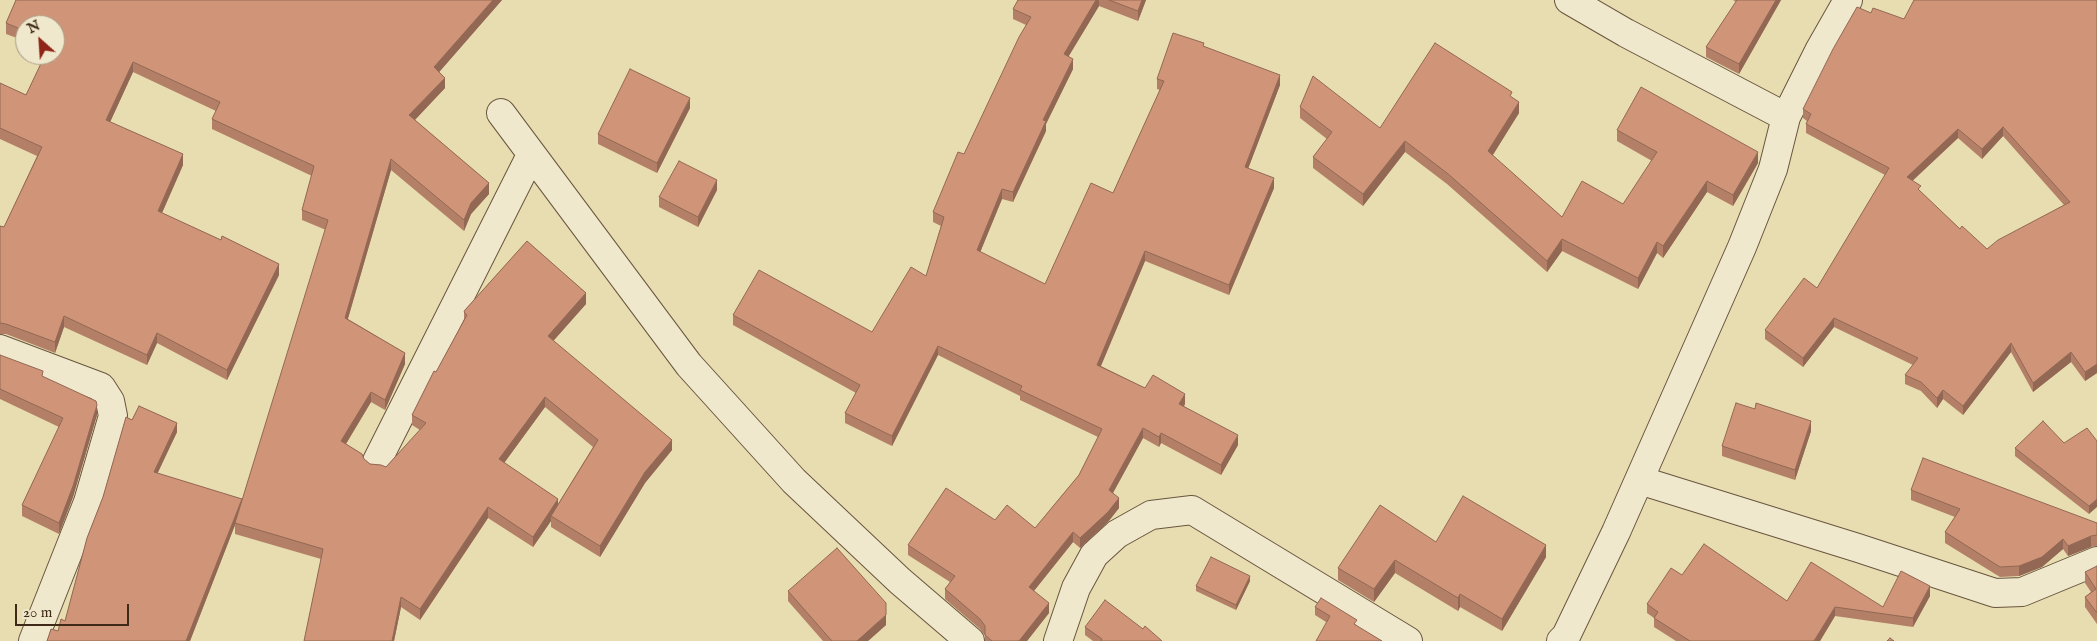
<!DOCTYPE html>
<style>
body{margin:0}
#map{position:relative;width:2097px;height:641px;overflow:hidden;background:#e8dcb1;font-family:"IM FELL English",serif}
canvas{display:block}
.north{position:absolute;left:15px;top:15px;width:50px;height:50px;box-sizing:border-box;background:#f0e8cc;border:1px solid #a99c84;border-radius:50%;rotate:334deg;font-size:14px;font-weight:700;line-height:20px;text-align:center;color:#3e2a17}
.north::after{content:'';display:block;margin:auto;width:18px;height:22px;background:#8f2418;clip-path:polygon(50% 0,100% 100%,50% 72%,0 100%)}
.scale{position:absolute;left:15px;top:604px;width:114px;height:22px;box-sizing:border-box;border:2px solid #3e2a17;border-top:0;padding-left:6px;font-size:15px;line-height:18px;white-space:nowrap;color:#3e2a17;-webkit-text-stroke:4px #f0e8cc;paint-order:stroke}
</style>
<div id="map">
<canvas width="2097" height="641"></canvas>
<div class="north">N</div>
<div class="scale">20 m</div>
</div>
<script>
const context = document.querySelector('canvas').getContext('2d');
context.lineJoin = 'round';
const poly = rows => new Path2D(rows.map(r => 'M' + r).join(''));
function strokePath(path, color, width, dash) { context.strokeStyle = color; context.lineWidth = width; context.lineCap = dash ? 'butt' : 'round'; context.setLineDash(dash || []); context.stroke(path); }
function fillPath(path, color) { context.fillStyle = color; context.fill(path, 'evenodd'); }
const minor = poly([
 [1569,0,1626,33,1786,117],
 [501,113,689,365,794,481,900,581,970,641],
 [0,349,101,387,110,401,113,416,88,502,33,641],
 [377,461,531,155],
 [1639,480,1858,548,1995,593,2022,592,2097,561],
 [1058,641,1076,588,1094,555,1117,534,1151,515,1192,510,1408,641],
 [1561,641,1566,636,1616,532,1742,247,1773,169,1786,117,1819,51,1848,0]
]);
const wall = poly([
 [16,0,502,0,439,72,445,78,445,88,415,120,489,183,489,194,471,214,464,231,391,170,348,319,405,353,405,364,385,410,371,402,346,444,362,454,364,459,370,464,381,465,386,467,420,430,412,425,412,415,434,371,436,372,464,320,464,312,465,310,527,241,586,293,586,304,553,341,672,440,672,450,645,483,600,557,551,527,551,521,533,547,488,518,420,620,401,607,394,641,304,641,321,559,235,534,235,525,190,641,47,641,51,629,58,631,61,619,65,621,87,538,103,497,126,417,132,420,139,406,177,423,177,432,157,473,242,499,242,501,326,230,302,220,302,210,312,176,212,129,212,119,216,111,133,72,110,122,183,154,183,165,162,213,221,240,222,236,279,264,279,275,227,380,157,343,147,365,64,327,55,353,6,334,0,334,0,226,4,227,37,156,0,139,0,83,26,95,45,55,55,55,55,25,25,25,25,41,6,34,6,23],
 [545,407,593,447,558,504,558,499,504,463],
 [1018,0,1146,0,1138,21,1099,6,1068,57,1073,69,1046,124,1046,131,1013,202,1002,199,980,252,1045,284,1113,193,1160,90,1157,89,1157,79,1204,47,1280,85,1248,168,1274,188,1229,295,1145,261,1101,366,1145,388,1185,404,1184,406,1238,445,1221,475,1161,443,1159,447,1143,438,1113,493,1119,508,1108,522,1080,548,1073,542,1034,591,1049,613,1027,641,985,641,985,636,980,629,945,599,945,589,950,582,908,555,908,545,995,520,1035,528,1079,475,1098,437,1020,400,1020,396,938,355,892,446,845,423,845,413,856,393,733,325,733,315,872,332,926,276,941,226,933,222,933,212,964,154,1026,25,1013,19,1013,9],
 [1733,0,1781,0,1739,74,1706,57,1706,47,1736,2],
 [2097,0,2097,373,2085,381,2071,362,2033,392,2011,352,1963,415,1943,399,1937,408,1921,391,1905,384,1905,375,1913,365,1834,327,1803,367,1765,339,1765,330,1817,288,1885,175,1806,133,1806,124,1807,121,1803,118,1803,109,1871,13,1904,19],
 [2003,136,2064,205,1987,249,1960,229,1921,192,1912,181,1958,138,1982,159],
 [1512,97,1519,113,1492,155,1562,217,1623,204,1652,161,1617,141,1617,130,1758,163,1733,206,1707,192,1663,258,1657,253,1638,289,1562,251,1547,272,1447,184,1405,152,1363,206,1313,168,1313,157,1327,139,1300,118,1300,107,1380,128],
 [690,108,657,173,598,144,598,134],
 [717,190,698,227,659,207,659,197],
 [0,355,43,377,97,415,73,497,59,534,22,516,22,505,59,427,0,399],
 [1811,431,1795,480,1722,456,1722,446],
 [2097,441,2089,514,2015,456,2015,448],
 [1911,490,2097,523,2097,546,2091,547,2068,556,2063,549,2042,567,2019,576,2000,577,1945,543,1945,532,1955,517,1911,500],
 [1436,542,1546,557,1502,631,1460,607,1458,611,1395,573,1374,602,1338,580,1338,568],
 [2097,566,2097,624,2085,607,2085,597,2091,592,2085,583,2085,572],
 [1682,575,1787,601,1883,607,1930,596,1913,627,1835,616,1820,641,1676,641,1654,627,1654,618,1647,613,1647,604],
 [1250,581,1236,610,1196,591,1196,586],
 [788,591,886,625,868,641,823,641,788,601],
 [1315,607,1357,625,1326,622,1315,615],
 [1085,627,1143,629,1162,641,1093,641,1085,635]
]);
const shadedWall = poly([
 [493,0,502,0,434,78,434,67],
 [1096,0,1099,0,1099,6,1064,64,1064,54],
 [1142,0,1146,0,1138,21,1138,11],
 [1776,0,1781,0,1739,74,1739,64],
 [1073,59,1073,69,1046,124,1046,131,1013,202,1013,192,1043,120],
 [133,62,133,72,106,131,106,120],
 [1280,75,1280,85,1245,177,1245,167],
 [445,78,445,88,409,126,409,115],
 [690,98,690,108,657,173,657,163],
 [1519,102,1519,113,1488,163,1488,151],
 [2003,127,2003,136,1982,159,1982,149],
 [1958,129,1958,138,1907,186,1907,177],
 [1405,141,1405,152,1363,206,1363,194],
 [1758,152,1758,163,1733,206,1733,195],
 [183,154,183,165,158,222,158,211],
 [391,159,391,170,345,328,345,318],
 [1274,178,1274,188,1229,295,1229,285],
 [717,180,717,190,698,227,698,217],
 [1707,181,1707,192,1663,258,1663,246],
 [489,183,489,194,471,214,464,231,464,220,471,203],
 [1002,189,1002,199,977,260,977,250],
 [1562,239,1562,251,1547,272,1547,261],
 [1657,242,1657,253,1638,289,1638,278],
 [1145,251,1145,261,1097,375,1097,365],
 [279,264,279,275,227,380,227,370],
 [586,293,586,304,548,347,548,336],
 [64,316,64,327,55,353,55,342],
 [1834,318,1834,327,1803,367,1803,358],
 [157,333,157,343,147,365,147,355],
 [2011,343,2011,352,1963,415,1963,406],
 [938,346,938,355,892,446,892,436],
 [2071,352,2071,362,2033,392,2033,383],
 [405,353,405,364,385,410,385,400],
 [2097,364,2097,373,2085,381,2085,372],
 [1943,390,1943,399,1937,408,1937,398],
 [371,392,371,402,341,452,341,441],
 [1185,394,1185,404,1179,414,1179,404],
 [545,397,545,407,499,470,499,459],
 [97,405,97,415,73,497,59,534,59,523],
 [1811,421,1811,431,1795,480,1795,470],
 [177,423,177,432,154,481,154,472],
 [1143,428,1143,438,1109,500,1109,490],
 [1161,433,1161,443,1159,447,1159,437],
 [1238,435,1238,445,1221,475,1221,465],
 [672,440,672,450,645,483,600,557,600,546,645,472],
 [1119,498,1119,508,1108,522,1080,548,1080,538],
 [242,499,242,508,235,523,235,525,190,641,186,641],
 [558,499,558,510,551,516,551,521,533,547,533,537],
 [2097,499,2097,507,2089,514,2089,506],
 [488,507,488,518,420,620,420,609],
 [1073,532,1073,542,1029,597,1029,587],
 [2091,536,2091,547,2068,556,2068,546],
 [2063,539,2063,549,2042,567,2019,576,2019,566],
 [1546,545,1546,557,1502,631,1502,619],
 [1395,560,1395,573,1374,602,1374,589],
 [1250,576,1250,581,1236,610,1236,605],
 [1930,586,1930,596,1913,627,1913,618],
 [1460,594,1460,607,1458,611,1458,598],
 [401,597,401,607,394,641,392,641],
 [1049,603,1049,613,1027,641,1019,641],
 [1835,607,1835,616,1820,641,1814,641],
 [886,615,886,625,868,641,857,641]
]);
const building = poly([
 [16,0,493,0,434,67,445,78,409,115,489,183,471,203,464,220,391,159,345,318,405,353,385,400,371,392,341,441,362,454,364,459,370,464,381,465,386,467,426,423,412,415,434,371,436,372,467,315,464,312,465,310,527,241,586,293,548,336,672,440,645,472,600,546,551,516,598,440,545,397,499,459,558,499,533,537,488,507,420,609,401,597,392,641,304,641,323,549,235,523,328,220,302,210,314,166,212,119,220,102,133,62,106,120,183,154,158,211,221,240,222,236,279,264,227,370,157,333,147,355,64,316,55,342,6,324,0,323,0,226,4,227,42,147,0,128,0,83,26,95,45,55,55,55,55,25,25,25,25,31,6,23,16,0],
 [1018,0,1096,0,1064,54,1073,59,1043,120,1046,121,1013,192,1002,189,977,250,1045,284,1091,183,1113,193,1164,81,1157,79,1173,33,1204,43,1203,46,1280,75,1245,167,1274,178,1229,285,1145,251,1097,365,1145,388,1153,375,1185,394,1179,404,1238,435,1221,465,1161,433,1159,437,1143,428,1109,490,1119,498,1108,512,1080,538,1073,532,1029,587,1049,603,1019,641,992,641,985,635,985,626,980,619,945,589,955,576,908,545,946,488,995,520,1007,505,1035,528,1079,475,1102,429,1020,390,1022,386,938,346,892,436,845,413,860,385,733,315,759,270,872,332,911,267,926,276,944,217,933,212,958,152,964,154,1019,37,1031,17,1013,9,1018,0],
 [1109,0,1142,0,1138,11,1109,0],
 [1737,0,1776,0,1739,64,1706,47,1737,0],
 [1914,0,2097,0,2097,364,2085,372,2071,352,2033,383,2011,343,1963,406,1943,390,1937,398,1921,382,1905,375,1918,358,1834,318,1803,358,1765,330,1804,278,1817,288,1889,168,1806,124,1811,114,1803,109,1833,49,1857,7,1871,13,1873,8,1904,19,1914,0],
 [2003,127,2070,202,1998,240,1987,249,1962,226,1960,229,1918,189,1921,186,1907,177,1958,129,1982,149,2003,127],
 [1435,43,1512,92,1510,96,1519,102,1488,151,1562,217,1582,181,1623,204,1657,152,1617,130,1641,87,1758,152,1733,195,1707,181,1663,246,1657,242,1638,278,1562,239,1547,261,1447,173,1405,141,1363,194,1313,157,1332,132,1300,107,1313,76,1380,128,1435,43],
 [630,69,690,98,657,163,598,134,630,69],
 [679,161,717,180,698,217,659,197,679,161],
 [0,355,43,371,42,376,96,401,97,405,73,486,59,523,22,505,63,418,0,389,0,355],
 [1736,403,1755,409,1756,403,1811,421,1795,470,1722,446,1736,403],
 [139,406,177,423,154,472,242,499,186,641,47,641,51,629,58,631,61,619,65,621,87,538,103,497,126,417,132,420,139,406],
 [2043,421,2064,443,2087,428,2097,441,2097,499,2089,506,2015,448,2043,421],
 [1923,458,2097,523,2097,535,2091,536,2068,546,2063,539,2042,557,2019,566,2000,567,1945,532,1960,509,1911,490,1923,458],
 [1463,496,1546,545,1502,619,1460,594,1458,598,1395,560,1374,589,1338,568,1380,505,1436,542,1463,496],
 [1704,544,1787,601,1811,562,1883,607,1901,571,1930,586,1913,618,1835,607,1814,641,1690,641,1654,618,1658,612,1647,604,1671,568,1682,575,1704,544],
 [837,548,886,603,886,615,857,641,832,641,788,591,837,548],
 [1211,557,1250,576,1236,605,1196,586,1211,557],
 [2097,566,2097,613,2085,597,2096,589,2085,572,2097,566],
 [1321,598,1357,620,1354,624,1382,641,1316,641,1330,616,1315,607,1321,598],
 [1105,600,1143,629,1145,626,1162,641,1101,641,1102,639,1085,627,1105,600],
 [1890,638,1894,641,1887,641,1890,638]
]);
strokePath(minor, '#68563e', 30);
strokePath(minor, '#f0e8cc', 28);
fillPath(wall, '#b38067');
fillPath(shadedWall, '#926854');
fillPath(building, '#d09578');
strokePath(building, '#926854', 1);
</script>
